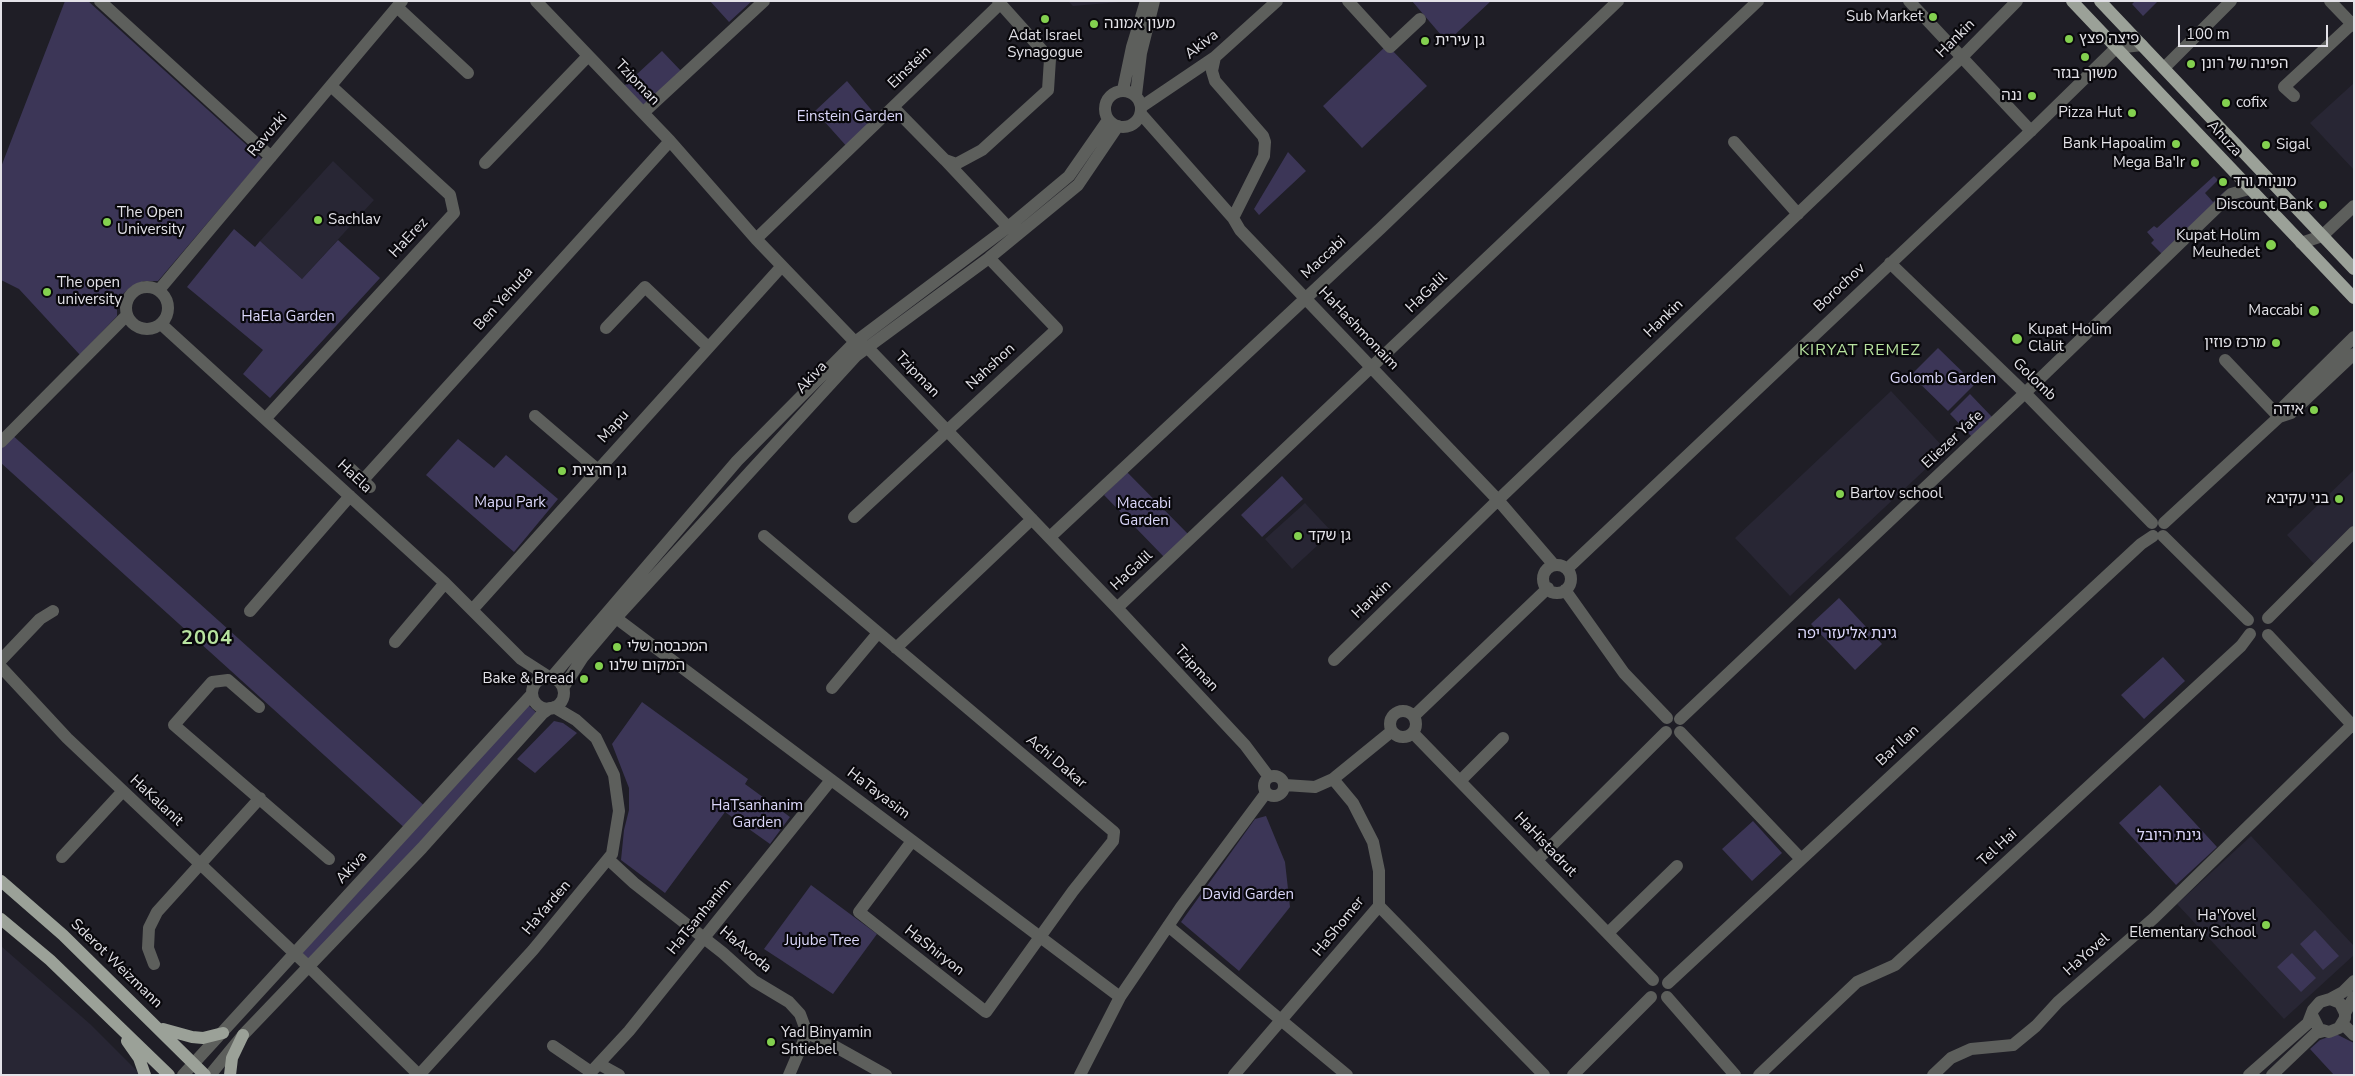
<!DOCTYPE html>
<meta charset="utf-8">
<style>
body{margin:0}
#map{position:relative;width:2355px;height:1076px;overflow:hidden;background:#1f1e26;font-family:"Nunito Sans",sans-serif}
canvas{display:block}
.frame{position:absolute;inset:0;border:2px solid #e3e2e8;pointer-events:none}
.scale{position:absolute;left:2178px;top:25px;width:150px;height:22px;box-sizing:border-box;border:2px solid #e3e2e8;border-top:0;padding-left:6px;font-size:15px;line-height:18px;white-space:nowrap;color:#e3e2e8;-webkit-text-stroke:4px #09080c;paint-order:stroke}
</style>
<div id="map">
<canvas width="2355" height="1076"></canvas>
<div class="frame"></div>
<div class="scale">100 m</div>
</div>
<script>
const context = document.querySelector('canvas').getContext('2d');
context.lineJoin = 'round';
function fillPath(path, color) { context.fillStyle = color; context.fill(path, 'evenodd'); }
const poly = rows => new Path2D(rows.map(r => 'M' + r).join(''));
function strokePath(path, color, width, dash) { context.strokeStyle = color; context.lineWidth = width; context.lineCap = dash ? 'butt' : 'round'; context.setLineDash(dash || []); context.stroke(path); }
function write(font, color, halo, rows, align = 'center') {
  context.font = font + ' "Nunito Sans","Noto Sans Hebrew",sans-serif'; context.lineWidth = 4.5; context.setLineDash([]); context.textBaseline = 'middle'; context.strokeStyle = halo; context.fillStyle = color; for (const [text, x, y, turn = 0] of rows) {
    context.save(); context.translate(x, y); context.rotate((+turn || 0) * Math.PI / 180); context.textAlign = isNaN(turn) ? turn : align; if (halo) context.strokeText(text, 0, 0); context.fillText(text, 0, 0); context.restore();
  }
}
const built = poly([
 [1068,1,1132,1,1073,6],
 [2354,83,2354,170,2310,123],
 [333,161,374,200,302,279,260,241],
 [1891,391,1946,450,1790,596,1735,538],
 [2354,470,2354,527,2315,565,2287,535],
 [1305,503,1332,532,1292,569,1265,539],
 [2251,836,2354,946,2354,955,2284,1019,2177,904],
 [1,946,90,1024,141,1075,1,1075]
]);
const green = poly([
 [65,1,88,1,262,159,158,281,144,281,131,287,117,299,117,316,80,355,19,289,1,280,1,167],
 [710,1,752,1,729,22],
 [1412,1,1491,1,1447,42],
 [2135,1,2158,1,2143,16,2132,4],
 [1387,45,1427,86,1362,148,1323,106],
 [662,51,682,72,644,107,624,86],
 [847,81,880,120,849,149,815,111],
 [1288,152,1306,171,1259,215,1254,209],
 [2214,176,2218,180,2205,193,2213,202,2227,189,2166,258,2151,243,2154,240,2147,232,2154,226,2157,228],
 [234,229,255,247,260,241,302,279,338,240,380,278,270,398,243,374,263,350,187,287],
 [1938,348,1975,384,1948,411,1911,375],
 [1970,394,1992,417,1972,437,1950,414],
 [10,433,428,809,408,831,1,463,1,442],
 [458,439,494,468,506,455,558,499,514,552,426,475],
 [1127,472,1188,534,1164,557,1104,495],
 [1282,476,1303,499,1262,537,1241,515],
 [1839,598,1882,644,1855,670,1811,624],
 [2163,657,2185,681,2144,719,2121,695],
 [642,702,748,779,745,784,790,817,770,844,725,812,665,893,621,860,624,830,629,810,629,788,612,744],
 [528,705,539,715,311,961,301,954],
 [554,721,563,723,577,733,535,773,517,759],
 [2160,785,2217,847,2176,885,2119,823],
 [1266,816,1285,862,1290,907,1239,971,1181,922,1255,819],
 [1753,821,1782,853,1752,881,1722,849],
 [811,885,877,934,833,994,764,949],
 [2315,930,2339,956,2323,970,2300,944],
 [2292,953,2316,978,2301,992,2277,967],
 [2336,1034,2354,1043,2354,1075,2334,1075,2310,1049,2320,1040]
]);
const minor = poly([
 [100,1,271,157],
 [536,1,670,141,756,239,855,342,867,347,1117,608,1245,745,1269,777],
 [1348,1,1390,47,1420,19],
 [1909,1,2031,131],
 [2330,1,2354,26],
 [397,7,468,73],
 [1215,57,1212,71,1215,81,1263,136,1265,142,1264,156,1233,218],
 [2164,68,2231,1],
 [1123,90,1132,47,1146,1],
 '1105 109a18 18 0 1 1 36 0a18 18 0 1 1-36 0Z',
 [1136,95,1141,53,1154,1],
 [2294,96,2284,87,2354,22],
 [893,107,945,160,956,164,982,150,1048,90,1050,59,998,1],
 [1141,107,1215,57,1277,1],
 [643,113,764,1],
 [1141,114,1233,218,1240,230,1498,500,1554,565],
 [1734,142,1798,214],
 [945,160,1008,227],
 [485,163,588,56],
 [756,239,1000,4],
 [2301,243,2322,236,2354,206],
 [1890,263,2025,393,2152,523],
 '126 308a21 21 0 1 1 42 0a21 21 0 1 1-42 0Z',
 [159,290,402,1],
 [161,324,445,583,521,659,549,677],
 [606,328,645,287,708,347],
 [2225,360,2279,417],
 [535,416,598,470],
 [2279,417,2291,413,2354,354],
 [266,418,454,213,450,195,331,86],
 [1,442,127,315],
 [351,469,370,487],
 [363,480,670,141],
 [854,517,1057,329,989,258],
 [2164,523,2279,417,2284,406,2354,337],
 [764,536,1114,832,1113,841,1073,891,986,1012,859,912,912,841],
 [2163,536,2248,620],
 [1050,537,1381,228,1618,1],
 '1543 579a14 14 0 1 1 28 0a14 14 0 1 1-28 0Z',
 [1567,569,2033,129,2116,48,2142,45],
 [1565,590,1624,673,1667,718],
 [1117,608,1758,1],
 [472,610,782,266],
 [250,611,350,496],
 [616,618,1120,997],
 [2268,618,2354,532],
 [2268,635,2354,727],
 [395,642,445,583],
 [896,648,1032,519],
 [1,660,40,619,53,611],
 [1334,660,1498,500,1962,57,2017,1],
 [1,667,67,738,309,967,419,1075],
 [552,677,737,461,855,342,1008,227,1069,176,1108,120],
 '532 693a16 16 0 1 1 32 0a16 16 0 1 1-32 0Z',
 [563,688,583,657,616,618,856,356,989,258,1078,185,1118,126],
 [832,688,878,633],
 [259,707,228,680,212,682,174,725,329,859],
 '1390 724a13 13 0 1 1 26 0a13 13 0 1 1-26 0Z',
 [1414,716,1548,588],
 [1680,719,2025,393,2231,194,2249,189],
 [1680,732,1801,859],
 [1413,733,1653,980],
 '1264 786a10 10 0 1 1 20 0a10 10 0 1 1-20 0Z',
 [1460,781,1503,738],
 [1285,785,1315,787,1333,779,1392,731],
 [62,857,122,792],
 [608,859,634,883,723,953,754,981,789,1002,800,1014,807,1033,827,1042,886,1075],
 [1537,860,1666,732],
 [1379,906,1544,1075],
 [1168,926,1347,1075],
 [1608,933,1677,866],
 [154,964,148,948,149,928,157,912,260,798],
 [1668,983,2141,544,2153,536],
 [1667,997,1735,1075],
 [2330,999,2343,992,2354,981],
 [2345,1013,2354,997],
 [2343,1024,2354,1035],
 [553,1046,591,1072,629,1031,831,780],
 [599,1064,619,1075],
 [183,1075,532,694],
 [210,1075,243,1035,422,848,543,713,550,708],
 [419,1075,533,950,612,854,619,811,614,775,596,738,576,720,554,707],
 [789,1075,807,1033],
 [1080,1075,1120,997,1181,907,1266,793],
 [1234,1075,1379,906,1379,871,1373,842,1353,803,1333,779],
 [1573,1075,1651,997],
 [1759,1075,1857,982,1895,965,2241,646,2250,634],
 [1933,1075,1951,1058,1971,1049,2013,1045,2036,1026,2058,1002,2154,918,2354,723],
 [2249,1075,2308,1023,2313,1010,2320,1002,2330,999,2340,1003,2345,1013,2345,1018,2339,1028,2329,1032,2319,1029,2312,1015],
 [2272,1075,2316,1033,2324,1031]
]);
const major = poly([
 [2072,1,2354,298],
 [2100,1,2354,269],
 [1,881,63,935,205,1075],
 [1,919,50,960,169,1075],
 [163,1029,192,1037,203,1038,223,1033],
 [127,1041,139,1058,145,1075],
 [230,1075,232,1058,243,1035]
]);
const markers = [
 [1933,17,5,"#83d04f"],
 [1045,19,5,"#83d04f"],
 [1094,24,5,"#83d04f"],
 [2069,39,5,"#83d04f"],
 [1425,41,5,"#83d04f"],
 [2085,57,5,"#83d04f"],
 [2191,64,5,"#83d04f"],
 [2032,96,5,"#83d04f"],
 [2226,103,5,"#83d04f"],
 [2132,113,5,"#83d04f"],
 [2176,144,5,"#83d04f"],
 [2266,145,5,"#83d04f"],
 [2195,163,5,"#83d04f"],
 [2223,182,5,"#83d04f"],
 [2323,205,5,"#83d04f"],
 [318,220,5,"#83d04f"],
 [107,222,5,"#83d04f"],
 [2271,245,6,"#83d04f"],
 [47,292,5,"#83d04f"],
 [2314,311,6,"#83d04f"],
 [2017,339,6,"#83d04f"],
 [2276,343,5,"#83d04f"],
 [2314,410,5,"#83d04f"],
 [562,471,5,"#83d04f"],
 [1840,494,5,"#83d04f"],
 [2339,499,5,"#83d04f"],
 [1298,536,5,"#83d04f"],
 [617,647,5,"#83d04f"],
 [599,666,5,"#83d04f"],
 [584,679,5,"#83d04f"],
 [2266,925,5,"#83d04f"],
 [771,1042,5,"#83d04f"]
];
const poiNames = [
 ["Sub Market",1923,17,"right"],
 ["מעון אמונה",1104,24],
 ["Adat Israel",1045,36,"center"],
 ["Synagogue",1045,53,"center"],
 ["פיצה פצץ",2079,39],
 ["גן עירית",1435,41],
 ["הפינה של רונן",2201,64],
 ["משוך בגזר",2085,74,"center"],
 ["ננה",2022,96,"right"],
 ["cofix",2236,103],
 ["Pizza Hut",2122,113,"right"],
 ["Bank Hapoalim",2166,144,"right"],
 ["Sigal",2276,145],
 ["Mega Ba'Ir",2185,163,"right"],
 ["מוניות ורד",2233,182],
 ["Discount Bank",2313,205,"right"],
 ["The Open",117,213],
 ["University",117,230],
 ["Sachlav",328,220],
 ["Kupat Holim",2260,236,"right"],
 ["Meuhedet",2260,253,"right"],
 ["The open",57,283],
 ["university",57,300],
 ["Maccabi",2303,311,"right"],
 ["Kupat Holim",2028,330],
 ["Clalit",2028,347],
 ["מרכז פוזין",2266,343,"right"],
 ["אידה",2304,410,"right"],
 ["גן חרצית",572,471],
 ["Bartov school",1850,494],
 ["בני עקיבא",2329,499,"right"],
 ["גן שקד",1308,536],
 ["המכבסה שלי",627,647],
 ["המקום שלנו",609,666],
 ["Bake & Bread",574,679,"right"],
 ["Ha'Yovel",2256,916,"right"],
 ["Elementary School",2256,933,"right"],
 ["Yad Binyamin",781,1033],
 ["Shtiebel",781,1050]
];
const streetNames = [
 ["Hankin",1956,39,-45],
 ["Akiva",1202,45,-38],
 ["Einstein",910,68,-44],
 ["Tzipman",637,83,46],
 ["Ravuzki",268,135,-50],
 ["Ahuza",2224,139,47],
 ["HaErez",409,238,-47],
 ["Maccabi",1324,258,-43],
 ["Borochov",1840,288,-43],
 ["HaGalil",1427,293,-44],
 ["Ben Yehuda",504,299,-48],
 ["Hankin",1664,319,-44],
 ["HaHashmonaim",1358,329,46],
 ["Nahshon",991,367,-43],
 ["Tzipman",917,375,46],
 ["Akiva",812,378,-47],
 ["Golomb",2034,380,44],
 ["Mapu",614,427,-48],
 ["Eliezer Yafe",1953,440,-43],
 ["HaEla",354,477,43],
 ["HaGalil",1132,571,-43],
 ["Hankin",1372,600,-44],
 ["Tzipman",1196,669,47],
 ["Bar Ilan",1898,746,-43],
 ["Achi Dakar",1056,762,40],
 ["HaTayasim",878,794,37],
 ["HaKalanit",156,801,43],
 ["HaHistadrut",1545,845,46],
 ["Tel Hai",1998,848,-43],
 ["Akiva",352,868,-47],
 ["HaYarden",547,908,-50],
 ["HaTsanhanim",700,917,-51],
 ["HaShomer",1339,927,-51],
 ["HaAvoda",745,950,40],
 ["HaShiryon",934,951,38],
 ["HaYovel",2087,955,-42],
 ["Sderot Weizmann",116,964,44]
];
const parkNames = [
 ["Einstein Garden",850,117],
 ["HaEla Garden",288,317],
 ["Golomb Garden",1943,379],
 ["Mapu Park",510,503],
 ["Maccabi",1144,504],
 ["Garden",1144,521],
 ["גינת אליעזר יפה",1847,634],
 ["HaTsanhanim",757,806],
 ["Garden",757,823],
 ["גינת היובל",2169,836],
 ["David Garden",1248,895],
 ["Jujube Tree",822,941]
];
const neighbourhoodNames = [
 ["KIRYAT REMEZ",1860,351]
];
const districtNames = [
 ["2004",207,639]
];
fillPath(built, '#282634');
fillPath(green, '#3c3657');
strokePath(minor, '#5d5f5c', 12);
strokePath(major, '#9ba198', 12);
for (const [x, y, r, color] of markers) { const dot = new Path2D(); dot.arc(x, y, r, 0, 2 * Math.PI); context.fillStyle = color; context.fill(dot); strokePath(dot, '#09080c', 2); }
write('15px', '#e3e2e8', '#09080c', poiNames, 'left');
write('15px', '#e3e2e8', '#09080c', streetNames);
write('15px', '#dbd7fa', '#09080c', parkNames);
context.letterSpacing = '1px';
write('16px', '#b7e29f', '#09080c', neighbourhoodNames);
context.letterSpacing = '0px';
context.letterSpacing = '1px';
write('bold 20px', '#b7e29f', '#09080c', districtNames);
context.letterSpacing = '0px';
</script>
